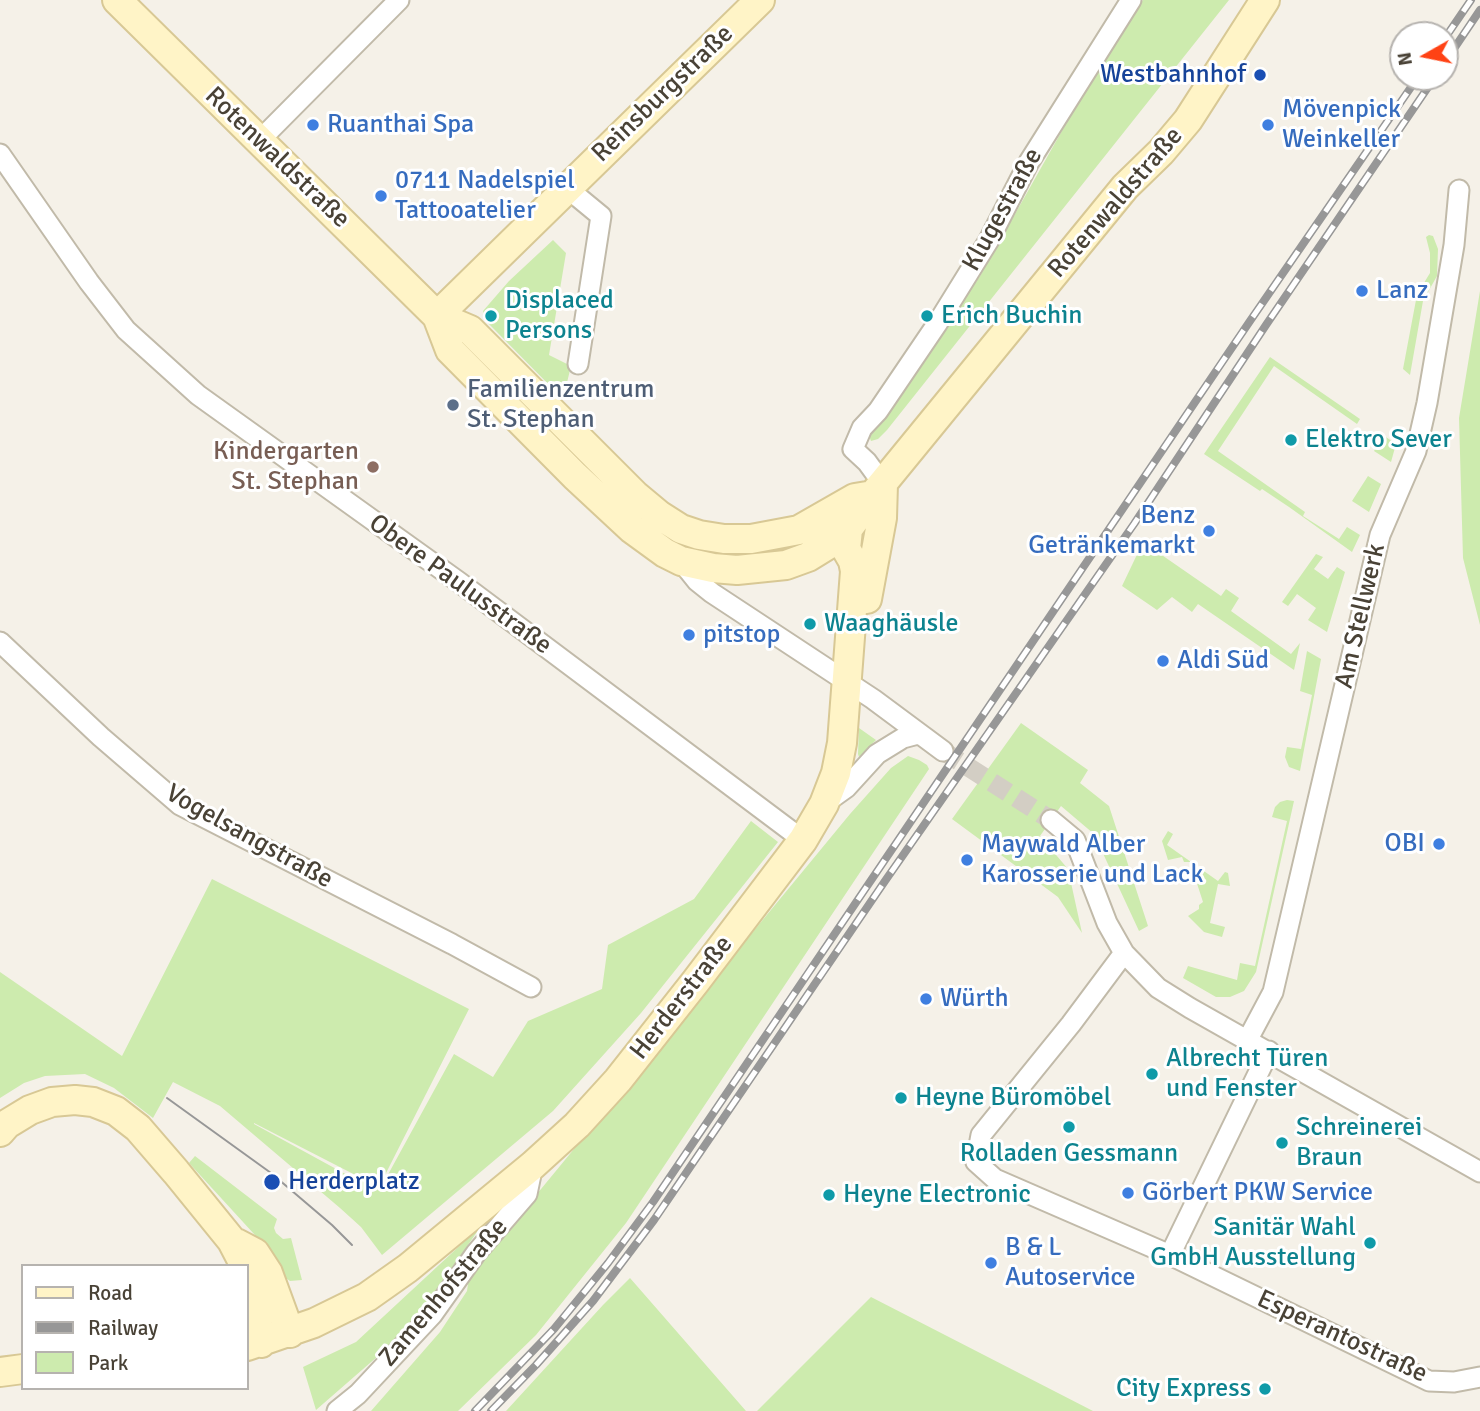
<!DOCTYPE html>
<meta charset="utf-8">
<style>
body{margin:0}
#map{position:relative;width:1480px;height:1411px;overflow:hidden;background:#f5f1e8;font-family:Signika,sans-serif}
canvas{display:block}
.legend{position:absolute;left:21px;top:1264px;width:228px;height:126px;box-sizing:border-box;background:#fff;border:2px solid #b6b3af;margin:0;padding:9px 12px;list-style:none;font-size:21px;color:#494236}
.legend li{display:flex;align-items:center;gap:14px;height:35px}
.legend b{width:35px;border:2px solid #b6b3af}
.north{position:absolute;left:1389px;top:21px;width:70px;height:70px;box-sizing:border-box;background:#fff;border:2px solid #b6b3af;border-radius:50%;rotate:261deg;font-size:19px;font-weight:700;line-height:28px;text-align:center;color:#494236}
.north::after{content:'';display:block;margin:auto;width:24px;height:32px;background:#ff4214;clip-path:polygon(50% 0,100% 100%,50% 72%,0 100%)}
</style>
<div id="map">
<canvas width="1480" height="1411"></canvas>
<ul class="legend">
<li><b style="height:9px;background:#fff4c7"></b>Road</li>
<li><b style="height:9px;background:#979797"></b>Railway</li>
<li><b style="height:19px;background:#cdebae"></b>Park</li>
</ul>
<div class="north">N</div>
</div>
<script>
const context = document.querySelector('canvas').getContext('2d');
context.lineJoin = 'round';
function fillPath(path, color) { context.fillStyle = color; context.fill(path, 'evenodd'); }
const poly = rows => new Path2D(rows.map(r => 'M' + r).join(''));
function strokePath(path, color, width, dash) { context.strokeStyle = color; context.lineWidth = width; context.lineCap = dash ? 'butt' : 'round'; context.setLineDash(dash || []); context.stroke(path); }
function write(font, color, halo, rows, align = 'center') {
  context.font = font + ' Signika,sans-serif'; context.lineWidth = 6; context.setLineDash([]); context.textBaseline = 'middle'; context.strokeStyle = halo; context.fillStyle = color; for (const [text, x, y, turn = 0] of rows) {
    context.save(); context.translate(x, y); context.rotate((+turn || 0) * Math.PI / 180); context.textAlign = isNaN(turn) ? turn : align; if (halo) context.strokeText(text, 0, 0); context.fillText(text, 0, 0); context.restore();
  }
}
const green = poly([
 [1143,0,1229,0,887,430,878,439,871,441,869,436,882,420,980,276,1107,51],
 [1429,235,1433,236,1438,249,1437,276,1423,301,1410,375,1403,369,1416,300,1419,291,1430,273,1430,253,1426,237],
 [553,240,566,253,549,355,571,366,563,399,486,321,483,311,509,281],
 [1480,291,1480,625,1463,558,1459,418],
 [1270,357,1360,419,1357,424,1274,366,1218,451,1305,512,1303,516,1339,539,1347,527,1360,535,1352,552,1289,507,1262,489,1260,491,1204,454],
 [1383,435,1396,444,1391,462,1374,451],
 [1368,476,1381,484,1369,512,1352,501],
 [1143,542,1221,596,1226,589,1239,598,1231,611,1291,654,1300,643,1294,670,1198,604,1192,612,1172,597,1157,610,1122,586],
 [1316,554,1323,557,1314,569,1328,579,1337,567,1345,572,1327,632,1308,620,1316,608,1297,594,1288,606,1282,602],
 [1307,651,1321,659,1300,771,1289,767,1285,757,1287,747,1301,749,1312,695,1300,691],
 [1021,723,1088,770,1080,783,1109,806,1148,926,1139,931,1094,834,1061,806,1040,836,1068,869,1082,933,1058,897,952,819],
 [859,728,876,740,859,757,858,754],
 [908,756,919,760,927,765,929,769,626,1223,536,1335,458,1411,371,1411,440,1332,467,1291,469,1277,485,1257,850,814,891,768],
 [1287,800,1294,801,1256,972,1244,991,1230,997,1216,997,1183,978,1188,966,1237,980,1240,963,1255,966,1287,821,1272,817,1275,807,1280,802],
 [751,821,778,842,641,1013,553,1111,382,1255,361,1227,340,1208,220,1106,173,1082,153,1118,114,1088,85,1074,45,1076,24,1083,0,1098,0,972,122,1056,212,879,469,1009,383,1179,385,1180,454,1054,493,1077,528,1021,602,989,608,945,694,899],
 [254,1124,254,1123,365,1180,360,1182],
 [1168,831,1173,834,1167,845,1218,881,1225,872,1228,873,1230,886,1218,884,1210,923,1225,927,1222,937,1204,932,1188,916,1199,909,1199,905,1203,902,1190,862,1184,862,1182,857,1168,860,1162,841],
 [195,1156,277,1219,274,1228,276,1233,283,1239,291,1238,302,1280,290,1281,283,1276,275,1260,254,1234,189,1163],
 [481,1226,422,1312,401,1336,316,1410,303,1367,356,1342],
 [630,1278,746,1411,506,1411,603,1305],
 [871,1297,1093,1411,757,1411]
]);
const streetTunnel = poly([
 [943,751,1051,820]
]);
const street = poly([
 [259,141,399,0],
 [0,154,89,282,126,330,198,395,459,582,803,840],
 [567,188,601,216,578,364],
 [883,484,867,462,853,449,862,428,878,411,937,324,989,240,1029,162,1131,0],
 [681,561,697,581,712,593,873,699,943,751],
 [0,642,101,737,180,805,452,944,531,987],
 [825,803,846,788,877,754,903,738,918,734],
 [1051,820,1075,840,1107,923,1124,953,1158,988,1190,1008,1480,1172],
 [1124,953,1071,1024,981,1135,976,1162,995,1179,1170,1255,1429,1381,1454,1382,1480,1377],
 [1248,1039,1273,992,1380,535,1416,451,1427,403,1454,245,1459,190],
 [1170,1255,1269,1051],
 [337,1411,358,1394,432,1315,476,1253,527,1194,533,1165]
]);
const secondary = poly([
 [117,0,437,316,470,330,635,495,659,515,681,529,699,535,724,539,751,539,799,530,855,498,873,495],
 [437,316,450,350,575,476,632,529,665,553,681,561,713,568,737,570,786,565,808,557,834,541,848,529,873,495,1125,187,1161,152,1188,120,1265,0],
 [437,316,760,0],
 [867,599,882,518,883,484],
 [0,1132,7,1124,30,1110,52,1102,75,1100,93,1102,116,1111,138,1128,176,1172,232,1241,245,1266],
 [236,1243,255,1253,268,1273,290,1333],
 [247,1272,261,1343],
 [247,1346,314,1323,367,1297,408,1268,533,1165,577,1125,618,1080,696,981,803,840,824,804,836,773,842,743,855,571,853,561,846,549,848,529],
 [0,1372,23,1369]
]);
const tram = poly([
 [167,1098,271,1173,332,1225,352,1245]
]);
const rail = poly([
 [1445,38,1471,0],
 [1445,62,1480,10],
 [475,1411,554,1329,608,1263,653,1202,1250,321,1418,77],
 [491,1411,536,1365,593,1301,654,1220,885,881,1134,524,1266,325,1435,77]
]);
const markers = [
 [1260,75,7,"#1a4fb4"],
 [313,125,7,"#3f7fe0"],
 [1268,125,7,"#3f7fe0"],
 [381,196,7,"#3f7fe0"],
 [1362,291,7,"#3f7fe0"],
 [491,316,7,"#0f9aa8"],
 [927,316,7,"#0f9aa8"],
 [453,405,7,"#5c6f8a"],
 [1291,440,7,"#0f9aa8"],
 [373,467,7,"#8d6e63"],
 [1209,531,7,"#3f7fe0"],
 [810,624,7,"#0f9aa8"],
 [689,635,7,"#3f7fe0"],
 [1163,661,7,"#3f7fe0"],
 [1439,844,7,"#3f7fe0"],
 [967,860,7,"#3f7fe0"],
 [926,999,7,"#3f7fe0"],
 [1152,1074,7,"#0f9aa8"],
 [901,1098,7,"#0f9aa8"],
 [1069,1127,7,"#0f9aa8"],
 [1282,1143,7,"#0f9aa8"],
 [272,1182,9,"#1a4fb4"],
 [1128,1193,7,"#3f7fe0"],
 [829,1195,7,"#0f9aa8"],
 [1370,1243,7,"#0f9aa8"],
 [991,1263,7,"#3f7fe0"],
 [1265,1389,7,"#0f9aa8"]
];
const transitNames = [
 ["Westbahnhof",1246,75],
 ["Herderplatz",288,1182,"left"]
];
const streetNames = [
 ["Reinsburgstraße",663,94,-44],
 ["Rotenwaldstraße",277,158,44],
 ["Rotenwaldstraße",1116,203,-49],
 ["Klugestraße",1003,210,-61],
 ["Obere Paulusstraße",460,585,36],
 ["Am Stellwerk",1361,616,-77],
 ["Vogelsangstraße",249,837,29],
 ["Herderstraße",682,998,-52],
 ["Zamenhofstraße",444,1293,-50],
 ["Esperantostraße",1342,1337,25]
];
const shopNames = [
 ["Mövenpick",1282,110],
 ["Weinkeller",1282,140],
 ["Ruanthai Spa",327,125],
 ["0711 Nadelspiel",395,181],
 ["Tattooatelier",395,211],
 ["Lanz",1376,291],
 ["Benz",1195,516,"right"],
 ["Getränkemarkt",1195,546,"right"],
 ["pitstop",703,635],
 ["Aldi Süd",1177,661],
 ["OBI",1425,844,"right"],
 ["Maywald Alber",981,845],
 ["Karosserie und Lack",981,875],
 ["Würth",940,999],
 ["Görbert PKW Service",1142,1193],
 ["B & L",1005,1248],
 ["Autoservice",1005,1278]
];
const cultureNames = [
 ["Displaced",505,301],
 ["Persons",505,331],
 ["Erich Buchin",941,316],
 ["Elektro Sever",1305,440],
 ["Waaghäusle",824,624],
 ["Albrecht Türen",1166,1059],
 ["und Fenster",1166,1089],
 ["Heyne Büromöbel",915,1098],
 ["Schreinerei",1296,1128],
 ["Braun",1296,1158],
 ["Rolladen Gessmann",1069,1154,"center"],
 ["Heyne Electronic",843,1195],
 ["Sanitär Wahl",1356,1228,"right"],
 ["GmbH Ausstellung",1356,1258,"right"],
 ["City Express",1251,1389,"right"]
];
const serviceNames = [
 ["Familienzentrum",467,390],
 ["St. Stephan",467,420]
];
const educationNames = [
 ["Kindergarten",359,452],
 ["St. Stephan",359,482]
];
fillPath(green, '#cdebae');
strokePath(streetTunnel, '#d3cec4', 19, [19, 10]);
strokePath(street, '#c1baa9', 23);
strokePath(secondary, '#d8c895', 32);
strokePath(street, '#fff', 19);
strokePath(secondary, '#fff4c7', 28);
strokePath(tram, '#979797', 2);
strokePath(rail, '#979797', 8);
strokePath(rail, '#fff', 5, [16]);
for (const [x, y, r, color] of markers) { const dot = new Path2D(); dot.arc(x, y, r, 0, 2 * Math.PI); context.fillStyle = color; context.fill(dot); strokePath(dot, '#fff', 2.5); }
write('26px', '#164399', '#fff', transitNames, 'right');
write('26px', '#494236', '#fff', streetNames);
write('26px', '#366cbe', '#fff', shopNames, 'left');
write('26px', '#0d838f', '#fff', cultureNames, 'left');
write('26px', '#4e5e75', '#fff', serviceNames, 'left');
write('26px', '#785e54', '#fff', educationNames, 'right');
</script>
